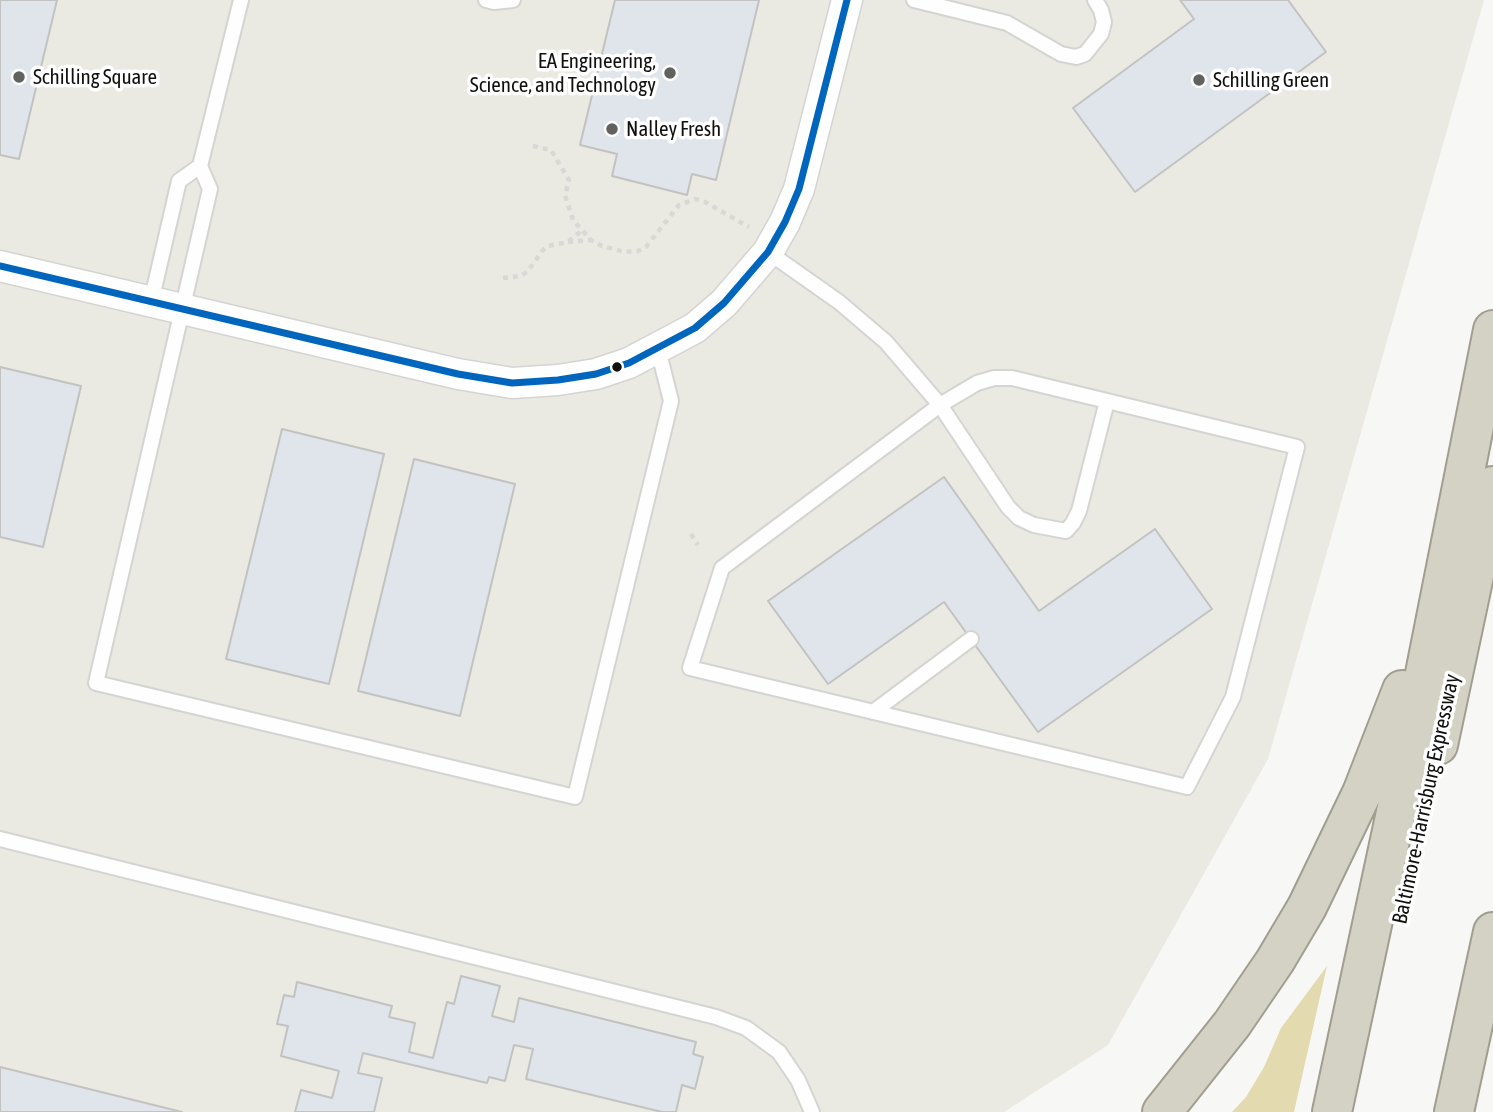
<!DOCTYPE html>
<style>
body{margin:0}
canvas{display:block;background:#f7f7f5}
</style>
<canvas width="1493" height="1112"></canvas>
<script>
const context = document.querySelector('canvas').getContext('2d');
context.lineJoin = 'round';
function fillPath(path, color) { context.fillStyle = color; context.fill(path, 'evenodd'); }
const poly = rows => new Path2D(rows.map(r => 'M' + r).join(''));
function strokePath(path, color, width, dash) { context.strokeStyle = color; context.lineWidth = width; context.lineCap = dash ? 'butt' : 'round'; context.setLineDash(dash || []); context.stroke(path); }
function write(font, color, halo, rows, align = 'center') {
  context.font = font + ' "Asap Condensed",sans-serif'; context.lineWidth = 7; context.setLineDash([]); context.textBaseline = 'middle'; context.strokeStyle = halo; context.fillStyle = color; for (const [text, x, y, turn = 0] of rows) {
    context.save(); context.translate(x, y); context.rotate((+turn || 0) * Math.PI / 180); context.textAlign = isNaN(turn) ? turn : align; if (halo) context.strokeText(text, 0, 0); context.fillText(text, 0, 0); context.restore();
  }
}
const built = poly([
 [0,0,1484,0,1268,759,1108,1045,1004,1112,0,1112]
]);
const forest = poly([
 [1327,966,1294,1112,1232,1112,1246,1097,1264,1067,1281,1028]
]);
const building = poly([
 [0,0,57,0,19,159,0,155,0,0],
 [615,0,759,0,716,180,692,174,687,195,612,176,617,154,580,145,615,0],
 [1180,0,1288,0,1326,52,1135,192,1073,108,1194,19,1180,0],
 [0,367,81,386,43,547,0,537,0,367],
 [282,429,384,454,329,684,226,659,282,429],
 [414,459,515,484,460,716,358,691,414,459],
 [944,477,1039,611,1155,529,1212,609,1038,732,944,602,828,684,768,601,944,477],
 [461,976,500,986,492,1016,514,1022,519,998,696,1042,693,1054,703,1057,695,1089,682,1085,676,1112,662,1112,526,1079,533,1049,514,1045,505,1081,489,1077,487,1083,363,1053,358,1073,382,1078,374,1112,295,1112,301,1090,332,1098,339,1071,281,1056,288,1026,277,1024,284,995,294,997,297,982,392,1006,389,1017,415,1023,409,1052,433,1058,447,1002,454,1004,461,976],
 [0,1067,182,1112,0,1112,0,1067]
]);
const path = poly([
 [533,146,551,150,569,180,565,196,573,220,591,240,602,246,625,252,638,251,646,247,679,205,695,199,705,202,749,227],
 [568,242,590,240],
 [503,278,521,276,528,271,542,251,548,246,568,242,581,231],
 [691,534,698,545]
]);
const service = poly([
 [241,0,200,166,210,189,96,683,575,797,671,401,658,349],
 [486,0,494,2,513,0],
 [914,0,1007,23,1061,54,1076,57,1085,54,1101,34,1104,22,1101,10,1095,0],
 [768,252,839,302,886,342,940,405,1008,507,1019,518,1034,525,1066,531,1073,523,1079,511,1107,401],
 [151,302,179,181,200,166],
 [994,378,1012,378,1297,447,1233,697,1187,787,690,668,722,568,940,405,977,383,994,378],
 [873,712,971,639],
 [0,839,716,1017,746,1028,779,1052,798,1080,812,1112]
]);
const minor = poly([
 [0,266,458,374,512,383,558,380,596,374,629,363,695,328,724,303,768,252,785,222,799,189,847,0]
]);
const motorway = poly([
 [1438,745,1493,486],
 [1162,1112,1232,1024,1275,961,1307,907,1362,793,1402,690],
 [1332,1112,1418,709,1493,330],
 [1454,1112,1493,932]
]);
const bus1 = poly([
 [0,266,458,374,512,383,558,380,596,374,629,363,695,328,724,303,768,252,785,222,799,189,847,0]
]);
const markers = [
 [670,73,7,"#616160"],
 [19,77,7,"#616160"],
 [1199,80,7,"#616160"],
 [612,129,7,"#616160"],
 [617,367,6,"#10100f"]
];
const poiNames = [
 ["EA Engineering,",656,61,"right"],
 ["Science, and Technology",656,85,"right"],
 ["Schilling Square",33,77],
 ["Schilling Green",1213,80],
 ["Nalley Fresh",626,129]
];
const streetNames = [
 ["Baltimore-Harrisburg Expressway",1426,799,-78]
];
fillPath(built, '#eae9e2');
fillPath(forest, '#e3dbaf');
fillPath(building, '#e0e4eb');
strokePath(building, '#c2c2c1', 2);
strokePath(service, '#d4d4d2', 18);
strokePath(minor, '#d4d4d2', 33);
strokePath(motorway, '#a19e90', 42);
strokePath(path, '#d8d8d7', 4.5, [5, 5]);
strokePath(service, '#fefefe', 14);
strokePath(minor, '#fefefe', 30);
strokePath(motorway, '#d4d2c4', 38);
strokePath(bus1, '#0065bd', 7);
for (const [x, y, r, color] of markers) { const dot = new Path2D(); dot.arc(x, y, r, 0, 2 * Math.PI); context.fillStyle = color; context.fill(dot); strokePath(dot, '#fff', 2.5); }
write('21px', '#10100f', '#fff', poiNames, 'left');
write('21px', '#10100f', '#fff', streetNames);
</script>
